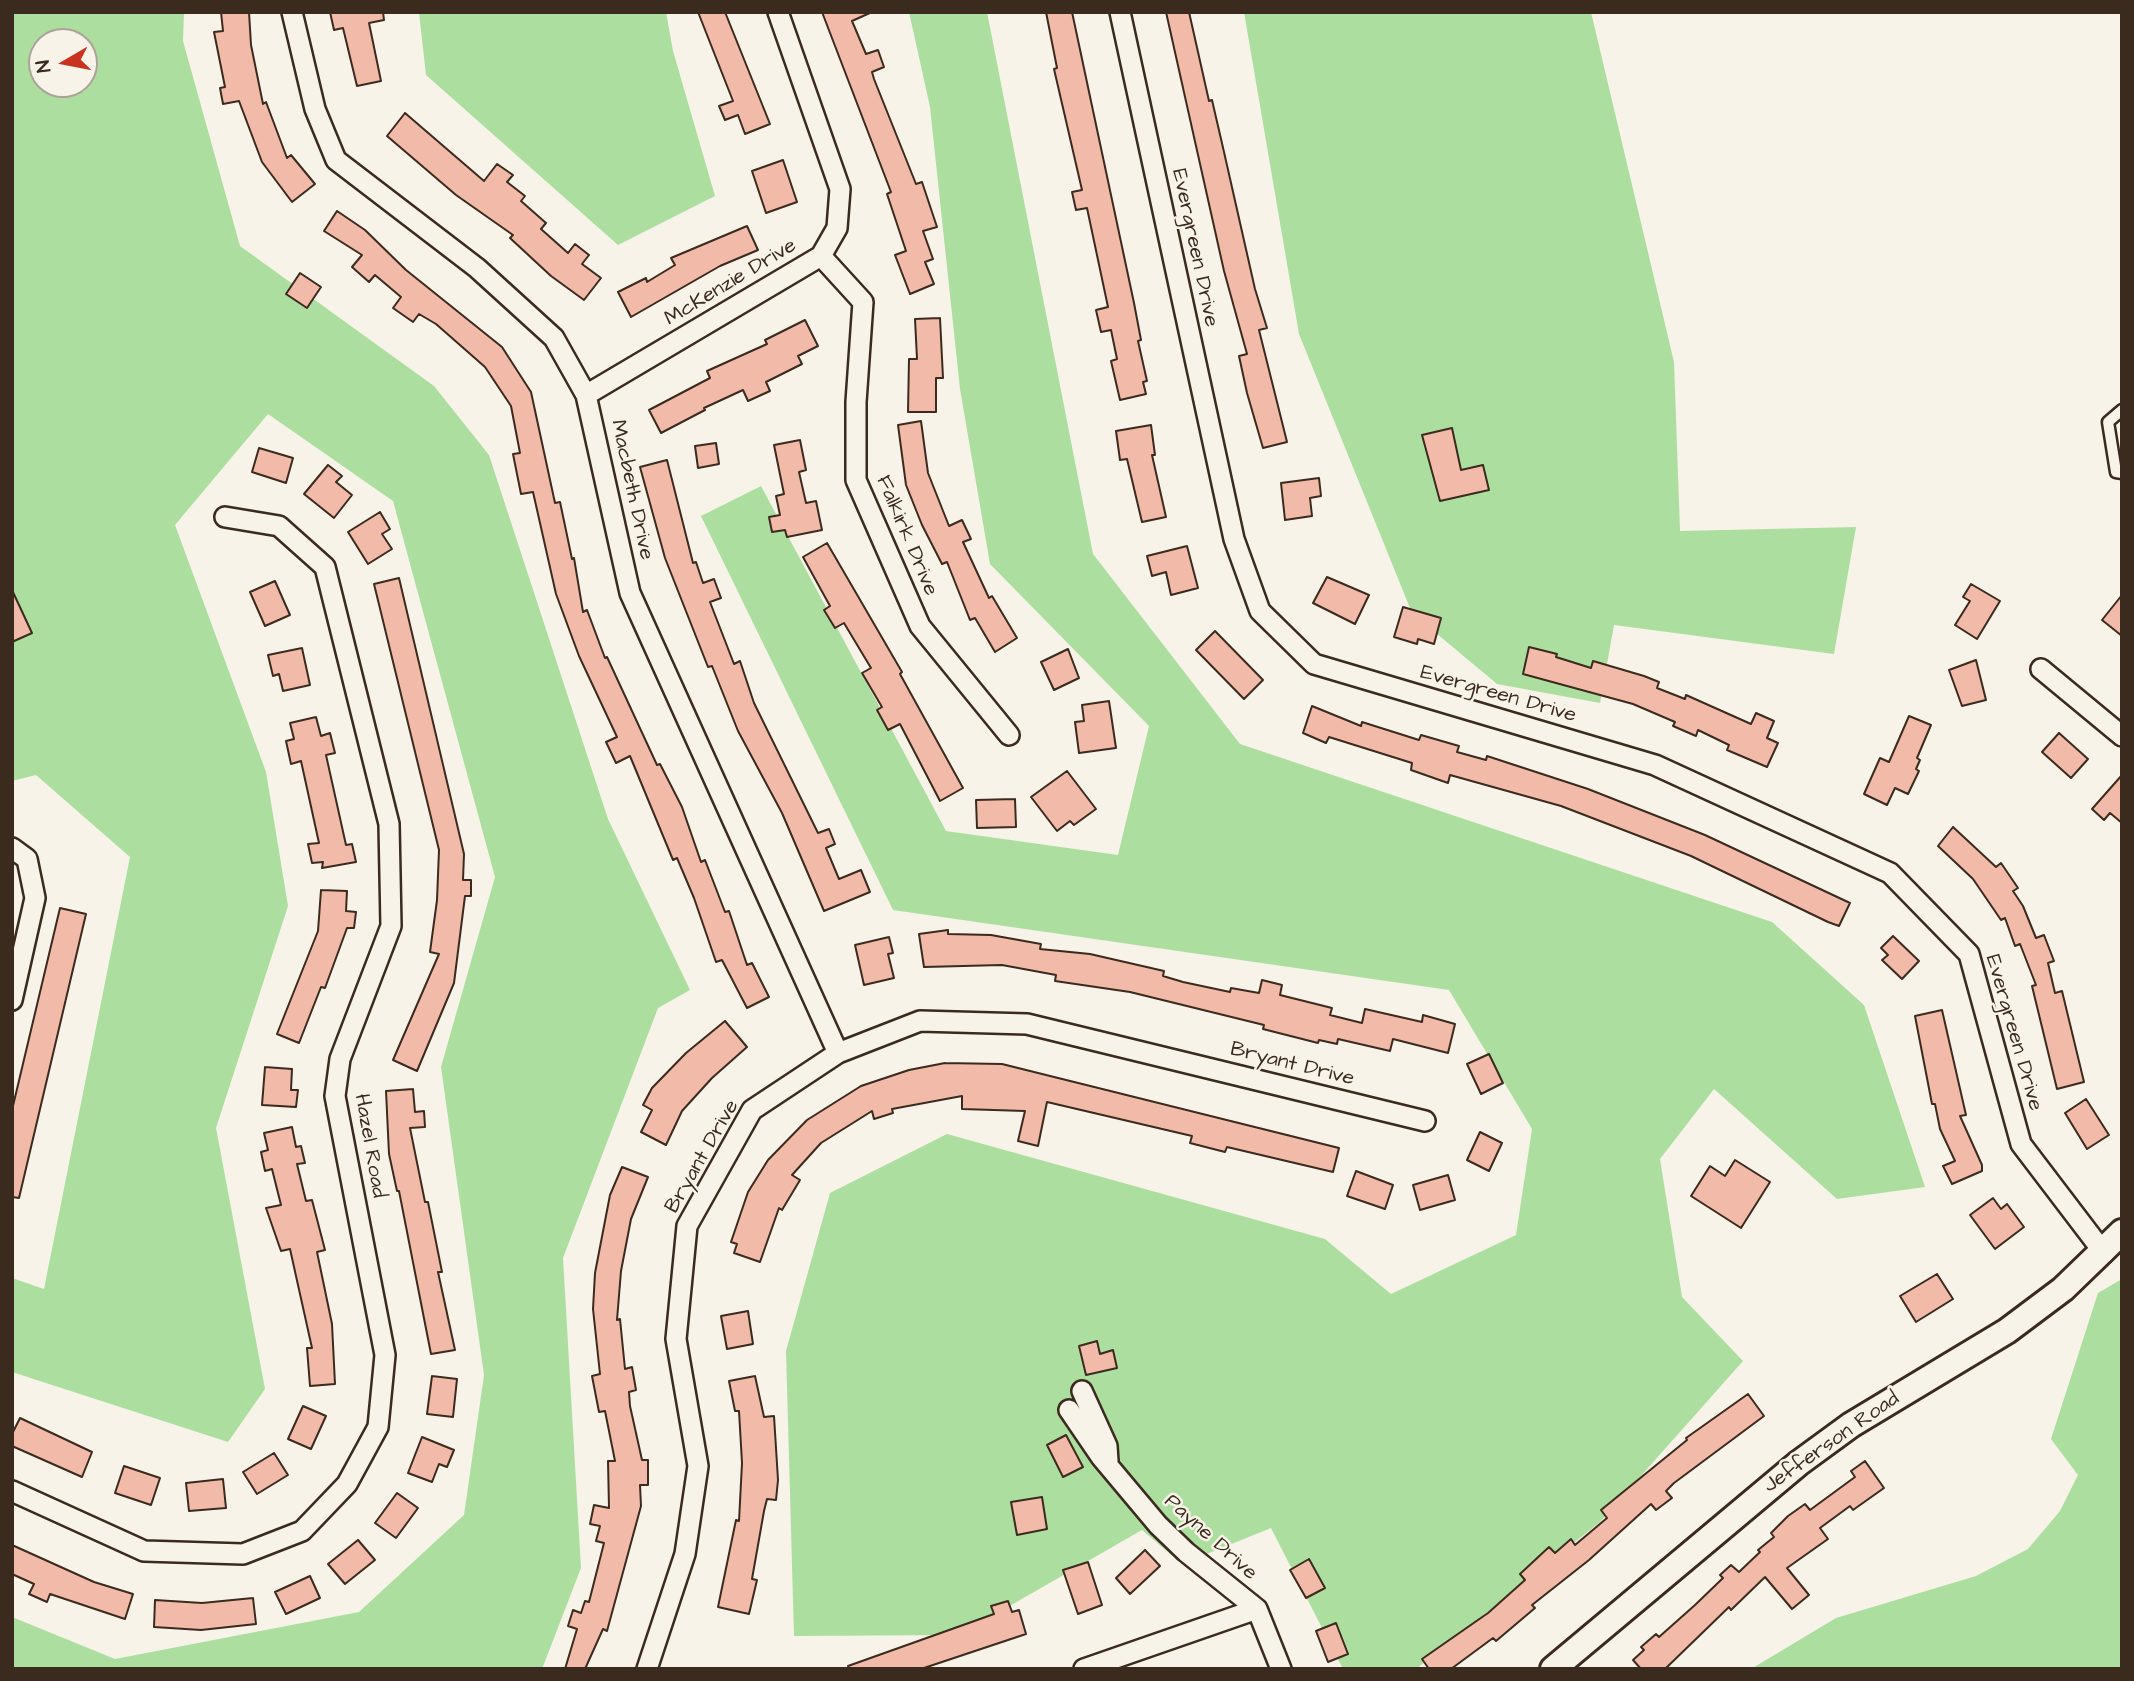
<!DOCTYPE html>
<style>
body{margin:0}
#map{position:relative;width:2134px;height:1681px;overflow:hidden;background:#f7f3e8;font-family:"Architects Daughter",sans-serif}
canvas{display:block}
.frame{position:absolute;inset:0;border:14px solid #3b2a1e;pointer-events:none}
.north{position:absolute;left:28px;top:28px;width:70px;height:70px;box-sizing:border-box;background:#f7f3e8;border:2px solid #aca397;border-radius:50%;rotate:260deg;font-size:19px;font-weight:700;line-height:28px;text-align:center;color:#3b2a1e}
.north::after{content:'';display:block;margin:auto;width:24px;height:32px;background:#c8321e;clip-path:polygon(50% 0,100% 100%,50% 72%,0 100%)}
</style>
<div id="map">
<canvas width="2134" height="1681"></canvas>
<div class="frame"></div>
<div class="north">N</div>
</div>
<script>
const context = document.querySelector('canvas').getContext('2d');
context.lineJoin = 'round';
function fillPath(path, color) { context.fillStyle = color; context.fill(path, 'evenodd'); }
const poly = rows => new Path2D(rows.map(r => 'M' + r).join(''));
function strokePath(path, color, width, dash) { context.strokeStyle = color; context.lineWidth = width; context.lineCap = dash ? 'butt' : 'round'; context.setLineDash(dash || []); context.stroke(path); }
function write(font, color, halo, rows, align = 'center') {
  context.font = font + ' "Architects Daughter",sans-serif'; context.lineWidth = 5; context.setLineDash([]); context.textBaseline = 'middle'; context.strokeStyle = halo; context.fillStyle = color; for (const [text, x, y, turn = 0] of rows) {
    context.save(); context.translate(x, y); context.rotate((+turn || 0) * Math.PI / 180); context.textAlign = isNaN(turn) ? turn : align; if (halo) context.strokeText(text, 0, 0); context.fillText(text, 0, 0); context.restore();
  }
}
const green = poly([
 [12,12,184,12,183,41,240,246,434,386,489,455,608,819,690,990,658,1008,563,1258,581,1568,542,1669,12,1669,12,1617,115,1659,359,1612,464,1515,484,1375,441,1067,495,877,393,501,268,414,175,525,266,772,288,906,216,1128,265,1389,228,1442,12,1372,12,1278,44,1289,130,857,36,775,12,781],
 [42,42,84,42,84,84,42,84],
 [419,12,666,12,673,51,715,196,618,245,426,75],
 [909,12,987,12,1093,554,1240,744,1772,922,1864,1005,1925,1187,1837,1199,1714,1089,1660,1159,1682,1297,1743,1361,1600,1522,1416,1669,1343,1669,1271,1528,1182,1564,1142,1530,959,1635,794,1636,786,1351,830,1193,947,1134,1325,1239,1391,1294,1516,1235,1532,1129,1449,990,893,910,701,516,761,486,946,831,1118,855,1149,726,990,564,960,389,930,107],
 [1244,12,1591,12,1674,362,1680,531,1856,527,1834,654,1614,625,1600,703,1497,684,1412,613,1299,334],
 [2122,1279,2122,1669,1751,1669,1836,1618,1976,1576,2028,1549,2060,1511,2078,1475,2051,1439,2098,1293]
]);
const building = poly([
 [221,12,249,12,251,45,263,104,266,102,287,158,291,155,315,184,292,202,262,162,239,101,223,104,220,88,225,87,214,32,223,31,221,12],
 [330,12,383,12,384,20,369,23,381,81,357,86,343,28,334,30,330,12],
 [698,12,725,12,770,124,745,134,738,115,725,120,719,106,733,101,698,12],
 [822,12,872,12,852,21,866,54,878,50,884,67,872,72,874,79,916,184,922,182,937,227,923,231,933,259,925,262,934,284,910,294,895,255,906,251,887,194,891,192,822,12],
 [1046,12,1072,12,1134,303,1141,340,1138,341,1147,381,1143,382,1146,394,1120,400,1111,361,1117,359,1111,330,1101,332,1096,310,1108,307,1087,208,1076,210,1072,192,1082,190,1054,69,1057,68,1046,12],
 [1166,12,1189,12,1209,101,1212,100,1224,152,1255,289,1267,328,1259,330,1287,442,1263,448,1247,393,1239,356,1247,354,1224,271,1166,12],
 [405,113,484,181,497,164,513,175,507,182,525,196,521,201,546,223,541,229,568,253,575,244,589,255,582,264,601,278,584,300,551,276,510,238,513,235,456,195,387,136,405,113],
 [783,160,797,202,766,213,752,171,783,160],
 [337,211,365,230,406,270,502,347,531,392,555,503,560,502,572,559,574,558,583,612,587,610,605,658,607,657,657,765,660,764,682,807,701,862,705,860,725,912,729,911,747,965,752,963,769,997,747,1008,722,960,716,962,694,898,677,858,673,860,630,756,616,763,606,742,617,737,579,656,556,594,533,492,521,494,513,454,520,453,511,406,485,367,436,324,419,314,413,322,393,308,401,297,375,275,369,282,352,267,362,255,324,231,337,211],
 [747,226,758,250,720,266,631,317,618,292,646,278,647,282,675,265,671,258,747,226],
 [300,273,321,287,307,308,286,294,300,273],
 [940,318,943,378,936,378,936,412,908,412,909,359,917,359,915,319,940,318],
 [805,320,818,346,798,356,802,364,766,382,770,391,748,401,743,390,704,408,705,410,661,433,649,410,710,378,707,371,767,344,765,340,805,320],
 [921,421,928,473,949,526,962,520,971,539,963,542,989,598,992,596,1017,638,995,652,975,618,970,620,947,562,942,564,922,525,906,485,898,425,921,421],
 [1151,425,1155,455,1152,455,1166,517,1142,522,1127,459,1120,460,1116,431,1151,425],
 [1452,428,1461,470,1483,465,1489,490,1440,501,1422,435,1452,428],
 [800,440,806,470,799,472,806,503,816,501,822,530,787,537,785,530,772,532,769,517,780,515,776,496,784,494,774,445,800,440],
 [716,443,719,464,698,468,695,446,716,443],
 [259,448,293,458,286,483,252,472,259,448],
 [667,460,693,563,696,562,703,583,714,579,721,598,710,602,734,664,740,661,754,703,818,833,829,829,835,844,826,848,839,879,861,870,870,892,824,911,782,813,738,731,712,666,708,667,665,558,640,467,667,460],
 [328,465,342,476,336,482,352,495,334,518,304,494,328,465],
 [1319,478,1321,496,1310,498,1312,516,1285,520,1281,483,1319,478],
 [380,512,390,529,382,534,392,549,368,564,348,532,380,512],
 [827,543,902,672,900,674,963,788,940,801,900,724,888,730,877,710,882,707,862,673,871,668,844,623,835,628,824,610,830,606,803,557,827,543],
 [1187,546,1198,588,1171,595,1166,572,1152,576,1147,556,1187,546],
 [1327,577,1369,595,1355,624,1313,603,1327,577],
 [399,578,464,854,463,880,471,880,471,896,465,896,454,983,417,1071,393,1060,439,954,430,952,437,900,439,850,374,584,399,578],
 [275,581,290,615,265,626,250,592,275,581],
 [1971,584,2000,601,1977,639,1955,625,1970,601,1963,597,1971,584],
 [12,590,32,633,12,642,12,590],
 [2122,595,2122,636,2102,620,2122,595],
 [1403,607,1441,618,1434,644,1418,639,1417,644,1394,637,1403,607],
 [1215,631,1263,680,1244,699,1196,650,1215,631],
 [1529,647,1557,654,1556,657,1591,668,1593,661,1644,676,1659,682,1657,688,1685,699,1686,695,1751,724,1756,713,1774,721,1767,738,1778,743,1767,767,1727,750,1729,745,1698,730,1696,736,1673,726,1675,722,1633,704,1523,674,1529,647],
 [302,648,310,685,283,691,279,674,273,676,268,655,302,648],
 [1068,649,1079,678,1054,690,1041,662,1068,649],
 [1976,660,1986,700,1962,706,1949,670,1976,660],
 [1109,701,1116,748,1079,753,1075,722,1084,721,1082,705,1109,701],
 [1312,706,1361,726,1362,722,1419,740,1421,735,1459,746,1457,752,1486,760,1487,756,1588,789,1705,835,1850,903,1839,926,1828,922,1691,856,1561,806,1450,775,1448,783,1411,770,1412,763,1329,737,1326,743,1303,733,1312,706],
 [1909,716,1931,725,1917,758,1920,760,1916,769,1919,771,1908,794,1895,788,1887,805,1864,794,1880,758,1889,762,1909,716],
 [316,717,321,736,330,733,335,753,326,755,346,845,352,844,356,862,322,868,323,862,312,863,308,844,319,843,301,761,291,764,286,741,294,739,290,723,316,717],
 [2059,733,2088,759,2071,778,2042,752,2059,733],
 [1067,771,1096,809,1074,825,1070,821,1057,831,1031,797,1067,771],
 [2122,775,2122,823,2110,813,2104,820,2092,809,2122,775],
 [1015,799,1016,827,977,828,976,800,1015,799],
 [1953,827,1996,867,2001,863,2018,888,2013,891,2023,906,2036,938,2044,935,2054,961,2048,963,2055,993,2062,991,2084,1082,2057,1089,2032,986,2036,985,2020,944,2015,946,2005,918,2001,920,1973,879,1938,846,1953,827],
 [321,890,347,891,346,911,356,912,354,928,347,928,325,988,321,987,299,1043,277,1034,318,931,321,890],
 [60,908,86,914,19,1198,12,1197,12,1110,60,908],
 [948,930,948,934,991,935,1041,944,1040,949,1090,954,1164,971,1163,976,1183,982,1230,992,1231,988,1259,993,1262,980,1282,985,1280,995,1332,1008,1330,1015,1362,1023,1365,1009,1422,1022,1423,1015,1455,1024,1448,1053,1393,1039,1390,1051,1338,1039,1337,1044,1319,1040,1318,1043,1263,1029,1264,1025,1130,992,1055,981,1056,975,1002,965,924,967,919,934,948,930],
 [1893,936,1919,961,1902,979,1882,960,1888,955,1881,948,1893,936],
 [889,937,893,953,888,954,894,978,864,985,855,945,889,937],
 [1942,1010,1966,1115,1960,1116,1982,1165,1982,1171,1952,1184,1943,1166,1955,1161,1940,1129,1935,1104,1932,1104,1915,1016,1942,1010],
 [725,1021,747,1047,712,1078,682,1111,666,1145,641,1132,652,1110,643,1105,652,1088,686,1053,725,1021],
 [1489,1054,1503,1083,1481,1094,1467,1064,1489,1054],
 [945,1063,1002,1064,1339,1148,1333,1172,1227,1147,1225,1152,1190,1143,1192,1136,1047,1102,1038,1146,1018,1141,1025,1111,962,1109,962,1096,892,1109,893,1113,874,1119,872,1111,821,1143,792,1175,800,1180,782,1210,779,1208,760,1262,734,1253,737,1244,731,1242,748,1192,768,1160,807,1120,861,1086,909,1070,945,1063],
 [265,1067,292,1069,291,1090,298,1090,296,1107,262,1105,265,1067],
 [413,1089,415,1112,424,1111,425,1127,410,1128,425,1202,428,1202,442,1272,438,1272,455,1350,431,1354,399,1191,397,1191,389,1154,386,1091,413,1089],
 [2086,1099,2109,1135,2087,1149,2065,1113,2086,1099],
 [292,1127,296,1147,301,1146,305,1163,297,1164,306,1201,312,1200,325,1250,317,1252,332,1324,335,1384,310,1386,307,1348,312,1348,290,1249,281,1251,266,1208,281,1205,272,1169,265,1171,261,1152,268,1150,264,1133,292,1127],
 [1480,1132,1502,1143,1489,1171,1467,1160,1480,1132],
 [1735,1160,1770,1182,1741,1228,1691,1196,1710,1166,1725,1176,1735,1160],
 [622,1167,648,1177,631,1219,621,1271,617,1320,620,1319,625,1369,632,1367,636,1390,629,1392,630,1406,642,1460,648,1460,648,1485,640,1485,641,1506,607,1631,603,1629,585,1669,565,1669,577,1629,568,1626,573,1610,581,1613,585,1601,589,1602,604,1543,596,1541,600,1526,590,1524,594,1505,609,1508,608,1461,615,1461,605,1411,599,1412,592,1376,600,1374,593,1309,595,1273,610,1195,622,1167],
 [1356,1171,1393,1185,1385,1209,1347,1196,1356,1171],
 [1448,1175,1455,1200,1420,1210,1413,1185,1448,1175],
 [1993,1198,2001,1209,2007,1204,2024,1227,1995,1249,1970,1215,1993,1198],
 [1937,1274,1953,1299,1916,1322,1900,1296,1937,1274],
 [748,1311,753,1344,727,1349,721,1316,748,1311],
 [1097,1341,1100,1354,1113,1350,1117,1368,1086,1375,1079,1346,1097,1341],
 [432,1376,457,1379,453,1417,427,1414,432,1376],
 [755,1376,764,1417,774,1416,778,1480,776,1500,767,1499,764,1511,752,1579,757,1580,749,1614,718,1607,736,1520,739,1521,742,1463,739,1411,735,1411,729,1381,755,1376],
 [1748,1394,1764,1416,1674,1483,1666,1491,1672,1498,1656,1510,1651,1504,1589,1560,1532,1605,1535,1608,1496,1641,1493,1638,1451,1669,1429,1669,1422,1659,1488,1613,1525,1580,1520,1574,1549,1547,1555,1553,1571,1539,1575,1545,1607,1518,1601,1510,1687,1440,1686,1438,1748,1394],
 [303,1406,326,1416,311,1449,288,1439,303,1406],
 [20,1418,92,1452,82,1477,12,1446,12,1434,20,1418],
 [1066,1435,1083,1467,1063,1477,1047,1445,1066,1435],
 [422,1437,454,1450,447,1467,439,1464,432,1482,408,1473,422,1437],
 [274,1453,288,1475,257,1494,243,1472,274,1453],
 [1865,1461,1884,1488,1853,1510,1850,1506,1820,1528,1828,1539,1787,1568,1809,1595,1792,1609,1765,1577,1731,1610,1729,1607,1665,1669,1641,1669,1633,1660,1644,1650,1641,1647,1656,1634,1659,1637,1695,1605,1723,1578,1720,1575,1731,1565,1739,1572,1760,1552,1758,1550,1774,1537,1771,1533,1788,1516,1805,1504,1810,1510,1855,1477,1851,1471,1865,1461],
 [124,1466,160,1478,151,1505,115,1493,124,1466],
 [223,1479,226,1508,189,1511,186,1483,223,1479],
 [397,1493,418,1508,396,1538,375,1523,397,1493],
 [1042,1497,1047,1529,1017,1535,1011,1502,1042,1497],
 [358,1540,375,1560,345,1584,328,1564,358,1540],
 [12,1545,94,1582,133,1594,125,1619,50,1594,47,1602,29,1594,34,1584,12,1574,12,1545],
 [1145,1550,1160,1566,1130,1594,1116,1578,1145,1550],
 [1309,1559,1325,1588,1306,1598,1290,1570,1309,1559],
 [1088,1562,1102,1605,1078,1614,1063,1570,1088,1562],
 [310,1576,320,1598,286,1614,275,1592,310,1576],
 [253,1598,256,1624,201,1630,154,1627,155,1600,202,1603,253,1598],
 [1008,1601,1012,1612,1019,1610,1026,1634,921,1669,849,1669,848,1666,994,1614,991,1606,1008,1601],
 [1336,1623,1348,1654,1328,1662,1316,1631,1336,1623]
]);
const service = poly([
 [2122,410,2108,422,2116,472,2122,473]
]);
const minor = poly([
 [292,12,315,109,336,160,477,268,554,338,586,395,630,593,838,1053],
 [1120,12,1234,539,1260,611,1314,664,1655,765,1890,873,1969,954,2021,1144,2104,1253],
 [821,256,863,302,856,402,856,480,920,626,1009,735],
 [586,395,821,256,837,228,840,189,778,12],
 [2041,669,2122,736],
 [12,848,27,859,35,898,12,1000],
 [1082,1391,1107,1446,1108,1461],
 [1069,1410,1101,1457,1158,1525,1186,1552,1257,1609,1281,1669],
 [12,1491,144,1551,243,1554,302,1531,347,1484,378,1427,385,1355,335,1096,340,1059,391,926,389,824,325,567,279,526,225,517],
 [647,1669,685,1554,698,1466,676,1339,687,1226,752,1110,838,1053,920,1021,1027,1024,1425,1121],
 [1084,1669,1257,1609]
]);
const tertiary = poly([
 [1553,1669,1799,1463,1851,1425,2007,1331,2063,1289,2122,1232]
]);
const streetNames = [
 ["Evergreen Drive",1194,248,78],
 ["McKenzie Drive",731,283,-31],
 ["Macbeth Drive",631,490,78],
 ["Falkirk Drive",906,536,67],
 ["Evergreen Drive",1498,695,16],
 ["Evergreen Drive",2013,1033,74],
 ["Bryant Drive",1292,1065,14],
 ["Hazel Road",369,1146,80],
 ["Bryant Drive",703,1157,-60],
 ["Jefferson Road",1832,1443,-35],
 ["Payne Drive",1210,1538,42]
];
fillPath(green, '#acde9f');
fillPath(building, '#f2baa8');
strokePath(building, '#3b2a1e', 2);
strokePath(service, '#3b2a1e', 15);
strokePath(minor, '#3b2a1e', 24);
strokePath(tertiary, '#3b2a1e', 30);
strokePath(service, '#f7f3e8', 10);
strokePath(minor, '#f7f3e8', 19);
strokePath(tertiary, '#f7f3e8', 24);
write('21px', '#3b2a1e', '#f7f3e8', streetNames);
</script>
